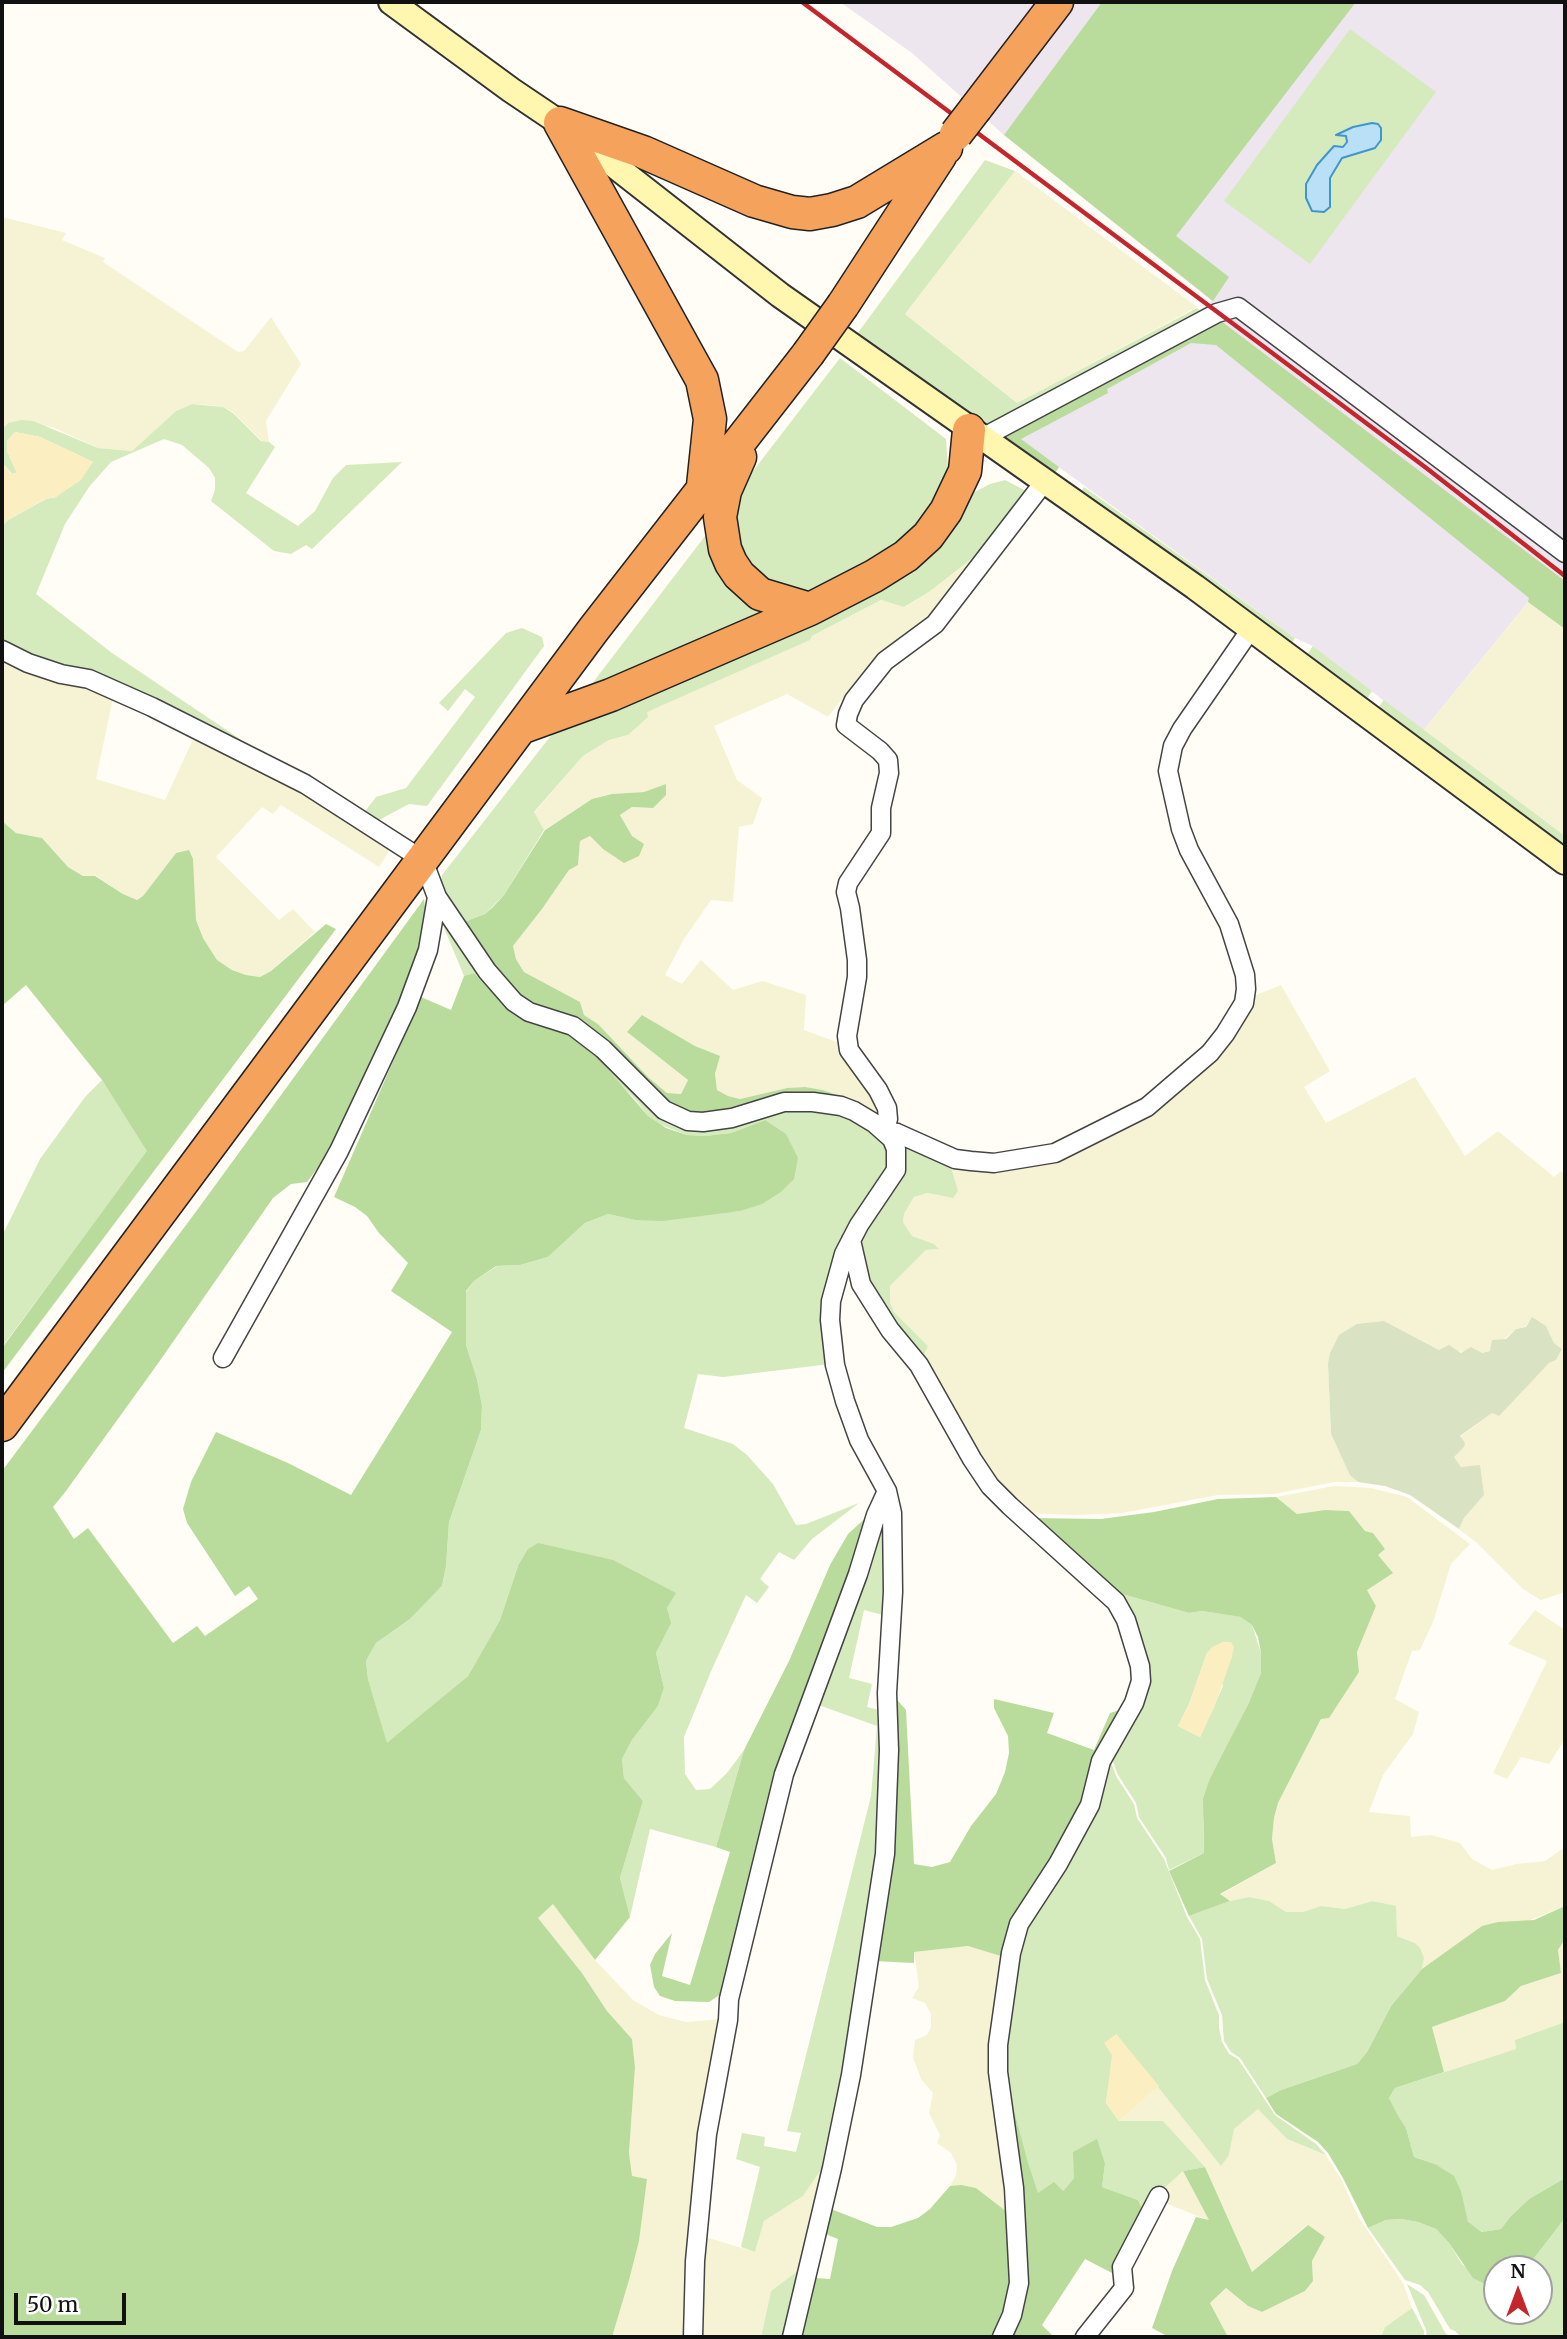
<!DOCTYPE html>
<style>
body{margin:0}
#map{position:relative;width:1567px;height:2339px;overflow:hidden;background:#fffdf5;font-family:Merriweather,serif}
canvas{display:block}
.frame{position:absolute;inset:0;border:4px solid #111;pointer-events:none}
.north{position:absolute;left:1483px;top:2255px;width:70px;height:70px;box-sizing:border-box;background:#fff;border:2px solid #a0a0a0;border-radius:50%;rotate:0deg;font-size:19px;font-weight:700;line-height:28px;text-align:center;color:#111}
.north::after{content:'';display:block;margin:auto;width:24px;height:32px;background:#c4262e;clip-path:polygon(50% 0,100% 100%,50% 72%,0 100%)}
.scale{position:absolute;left:14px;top:2293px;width:112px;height:32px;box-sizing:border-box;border:4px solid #111;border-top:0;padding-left:9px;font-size:21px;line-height:24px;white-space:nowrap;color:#111;-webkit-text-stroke:5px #fff;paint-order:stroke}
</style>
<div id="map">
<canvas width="1567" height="2339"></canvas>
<div class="frame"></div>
<div class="north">N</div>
<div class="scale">50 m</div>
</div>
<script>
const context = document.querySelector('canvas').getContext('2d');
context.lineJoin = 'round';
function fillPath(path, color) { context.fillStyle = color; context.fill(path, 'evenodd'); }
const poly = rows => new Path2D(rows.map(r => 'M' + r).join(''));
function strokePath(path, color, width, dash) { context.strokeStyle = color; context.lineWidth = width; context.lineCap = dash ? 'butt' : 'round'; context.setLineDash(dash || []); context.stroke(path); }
const industrial = poly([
 [840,2,1565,2,1565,629,1528,602,1423,731,1313,646,1295,638,1020,439,1212,301,1004,135,912,53]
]);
const farmland = poly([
 [1015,171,1197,307,1017,403,905,314],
 [2,217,66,233,62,240,105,258,103,262,238,352,244,351,271,317,301,364,266,421,269,442,262,441,233,412,223,407,209,405,192,404,176,411,132,451,98,448,52,427,8,423,2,429],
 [979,553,929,615,875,657,828,717,787,694,714,726,737,780,762,798,753,824,739,827,733,902,711,900,684,939,665,975,682,984,701,960,733,990,762,981,806,995,804,1030,842,1044,885,1118,859,1103,823,1090,805,1087,787,1088,740,1099,728,1096,717,1090,715,1074,719,1056,695,1046,642,1015,628,1033,688,1080,681,1094,667,1093,648,1077,598,1024,584,1015,580,1002,524,972,516,959,513,946,542,909,569,870,578,865,580,841,590,836,603,849,632,836,620,815,632,807,653,808,666,785,645,792,612,794,592,799,544,830,534,813,583,756,609,740,628,735,646,712,809,640,812,636,881,600,905,607,929,592],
 [1528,602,1565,629,1565,836,1423,731],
 [2,654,114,693,96,779,165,800,195,735,312,796,389,847,388,853,379,867,281,805,273,814,262,807,216,857,279,920,293,909,315,932,271,971,260,977,246,975,232,970,217,960,203,938,196,920,193,898,176,853,143,896,137,900,123,894,96,876,83,876,68,867,42,838,16,833,2,821],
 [1281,985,1330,1071,1304,1087,1326,1123,1415,1077,1465,1156,1498,1131,1554,1177,1561,1171,1565,1175,1565,1228,1563,1230,1565,1232,1565,1592,1541,1600,1523,1589,1477,1543,1459,1529,1464,1518,1484,1495,1453,1457,1460,1437,1492,1413,1549,1363,1556,1360,1562,1349,1554,1343,1546,1326,1532,1318,1525,1327,1516,1329,1490,1351,1482,1353,1439,1350,1384,1321,1328,1364,1331,1434,1350,1474,1358,1482,1334,1482,1274,1494,1218,1495,1122,1513,1075,1515,1025,1513,991,1479,921,1362,928,1346,894,1312,890,1302,890,1286,926,1250,938,1249,934,1244,912,1236,903,1222,904,1214,914,1197,927,1193,940,1196,955,1181,951,1167,1007,1165,1149,1108,1251,997],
 [1334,1486,1371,1488,1407,1497,1470,1544,1451,1564,1433,1622,1420,1650,1412,1651,1395,1699,1419,1712,1413,1734,1383,1775,1369,1812,1410,1816,1411,1837,1431,1835,1460,1843,1472,1859,1492,1870,1516,1864,1545,1861,1565,1847,1565,1906,1443,1955,1422,1969,1424,1958,1415,1943,1397,1936,1380,1903,1372,1901,1345,1909,1321,1906,1303,1912,1286,1912,1268,1901,1249,1897,1230,1901,1220,1895,1276,1863,1272,1839,1274,1818,1278,1803,1321,1719,1359,1672,1357,1652,1376,1606,1367,1590,1377,1555,1385,1549,1373,1533,1365,1531,1349,1511,1325,1510,1297,1514,1276,1497],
 [1535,1610,1565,1630,1565,1739,1549,1764,1521,1757,1507,1779,1493,1773,1547,1661,1508,1644],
 [553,1903,595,1960,633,2000,659,2015,686,2022,722,2019,688,2337,612,2337,639,2241,646,2179,632,2177,629,2153,635,2067,632,2039,607,2011,582,1973,538,1918],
 [1565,1939,1565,2022,1516,2040,1517,2049,1444,2072,1432,2027,1505,2001,1521,1986,1561,1973,1558,1950],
 [968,1946,1007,1958,1011,2215,976,2188,950,2186,956,2175,957,2165,951,2153,937,2143,940,2135,929,2113,933,2093,921,2079,913,2058,915,2040,927,2035,931,2027,931,2014,925,2003,912,1998,919,1987,914,1952],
 [1159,2086,1205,2146,1229,2155,1234,2129,1258,2108,1287,2139,1326,2155,1341,2179,1359,2218,1403,2283,1412,2308,1385,2327,1381,2337,1228,2337,1210,2303,1226,2288,1248,2306,1262,2312,1305,2291,1313,2281,1312,2261,1325,2237,1307,2225,1252,2272,1205,2167,1163,2122,1119,2121],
 [827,2161,800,2269,771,2291,761,2337,699,2337,702,2236,755,2252,764,2221,803,2196],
 [1183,2171,1210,2221,1160,2201,1158,2194]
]);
const green = poly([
 [1350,29,1436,92,1310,264,1224,201],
 [985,160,1015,171,905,314,1017,403,1197,308,1204,313,986,430,857,334],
 [840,358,946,439,948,468,944,486,902,551,798,598,742,564,730,501],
 [192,404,223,407,233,413,261,441,269,442,275,447,246,493,298,526,315,511,333,478,346,465,402,462,312,549,306,545,291,554,274,551,211,501,215,490,215,478,209,468,182,445,164,439,111,462,89,487,65,524,36,594,112,653,274,762,67,668,2,644,2,526,8,520,46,499,56,497,93,462,40,437,15,432,7,441,7,451,17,473,12,474,2,462,2,429,8,423,21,420,33,421,98,448,132,451,176,411],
 [1005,480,1028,492,979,553,929,592,904,607,881,600,812,636,810,640,647,712,648,717,628,735,609,740,583,756,534,812,544,830,504,895,485,914,461,923,447,902,441,883,442,875,560,724,818,615,967,496,990,484],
 [1084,487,1295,638,1287,650,1078,496],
 [715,523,769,607,768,621,578,702],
 [522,628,542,637,544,646,427,806,409,804,375,822,363,814,376,797,406,788,475,697,465,689,448,711,439,703,506,633],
 [1313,646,1372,691,1363,705,1303,661],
 [1384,700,1565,836,1565,853,1374,713],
 [440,918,571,1030,665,1117,773,1109,832,1109,878,1133,889,1151,888,1170,850,1232,830,1364,723,1377,698,1374,684,1428,733,1444,747,1455,773,1484,796,1525,806,1524,859,1503,812,1539,794,1560,779,1552,760,1579,769,1587,757,1603,746,1595,712,1669,684,1737,685,1774,696,1790,710,1789,727,1773,744,1750,716,1847,650,1829,630,1917,620,1878,643,1801,624,1778,622,1759,632,1740,658,1706,664,1688,656,1653,670,1624,667,1608,675,1594,518,1566,500,1620,468,1676,387,1744,368,1679,366,1661,376,1643,410,1619,442,1586,446,1566,449,1522,481,1430,482,1406,477,1379,466,1345,466,1292,474,1281,497,1266,520,1265,548,1257,585,1223,608,1214,635,1220,740,1211,765,1120,731,1133,705,1136,687,1135,659,1124,648,1116,635,1099,568,1033,521,1017,508,1009,474,973,464,976],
 [102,1080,148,1151,2,1347,2,1236,40,1159,85,1097],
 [907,1149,918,1149,951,1167,958,1191,953,1198,927,1193,914,1197,904,1214,903,1222,912,1236,934,1244,939,1249,926,1250,890,1286,890,1302,894,1312,928,1346,921,1362,866,1283,859,1253,861,1233,904,1152],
 [880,1518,887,1519,883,1615,864,1610,849,1678,872,1684,867,1707,883,1711,881,1832,842,2089,827,2161,803,2196,764,2221,755,2252,741,2247,760,2167,736,2159,742,2133,765,2137,764,2146,796,2152,801,2133,787,2131,871,1796,877,1726,813,1703],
 [1108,1590,1189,1613,1202,1611,1242,1617,1252,1625,1261,1653,1261,1673,1250,1703,1210,1778,1203,1820,1204,1853,1169,1870,1166,1858,1139,1817,1136,1803,1118,1775,1111,1757,1141,1691],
 [1207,1653,1223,1686,1200,1737,1178,1726,1189,1704],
 [1108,1753,1116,1776,1134,1804,1137,1818,1164,1859,1187,1917,1200,1939,1205,1980,1219,2015,1219,2028,1222,2042,1229,2054,1238,2059,1275,2115,1316,2144,1326,2155,1287,2139,1258,2109,1234,2129,1229,2155,1221,2166,1116,2034,1106,2103,1119,2121,1163,2121,1205,2167,1183,2171,1158,2194,1146,2217,1138,2200,1102,2187,1105,2164,1074,2178,1063,2191,1038,2193,1006,2108,1000,2069,1013,1954],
 [1249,1897,1269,1901,1286,1912,1303,1912,1321,1906,1345,1909,1372,1901,1396,1906,1397,1936,1415,1943,1420,1948,1424,1958,1422,1969,1391,2006,1367,2052,1357,2064,1281,2090,1266,2098,1240,2058,1231,2052,1224,2041,1222,2015,1207,1979,1202,1939,1189,1916,1230,1901],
 [1565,2022,1565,2178,1529,2199,1510,2217,1501,2229,1483,2232,1468,2223,1435,2164,1414,2157,1406,2128,1397,2116,1389,2098,1395,2088,1516,2049,1515,2040],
 [1565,2218,1565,2337,1461,2337,1455,2331,1450,2329,1428,2292,1420,2285,1405,2280,1368,2228,1386,2220,1401,2219,1418,2222,1436,2229,1449,2243,1462,2264,1487,2285,1497,2281,1497,2311,1539,2311,1539,2269,1522,2269,1535,2257],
 [800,2269,783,2337,761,2337,771,2291],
 [1407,2284,1424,2295,1446,2334,1455,2337,1427,2337,1426,2330],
 [1412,2308,1424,2331,1424,2337,1381,2337,1385,2327]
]);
const forest = poly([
 [1102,2,1356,2,1176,236,1229,277,1213,301,1004,135],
 [1221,321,1565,581,1565,629,1528,602,1529,598,1216,345,1191,343,1107,389,1108,393,1021,439,1059,467,1052,478,1000,439],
 [666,784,666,795,653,808,632,807,620,815,632,836,644,844,639,856,624,863,603,849,590,836,580,841,578,865,569,870,542,909,513,946,516,959,524,972,580,1002,584,1015,598,1024,648,1077,667,1093,681,1094,688,1080,627,1032,642,1015,695,1046,720,1056,715,1074,717,1090,728,1096,740,1099,787,1088,805,1087,823,1090,859,1103,885,1118,864,1111,736,1109,697,1113,673,1108,587,1025,544,1011,516,995,461,923,485,914,493,907,504,895,545,830,592,799,612,794,644,792],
 [2,821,16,833,42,838,68,867,83,876,95,876,123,894,137,900,143,896,176,853,189,850,193,859,196,920,203,938,217,960,232,970,246,975,260,977,271,971,326,924,336,929,2,1373,2,1348,147,1151,102,1080,26,985,2,1006],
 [424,899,427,922,422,949,385,1038,328,1154,307,1182,291,1184,273,1198,159,1362,66,1491,53,1507,74,1539,88,1528,173,1643,197,1626,205,1636,258,1599,249,1586,235,1596,187,1523,183,1509,191,1482,216,1432,288,1463,351,1495,452,1332,391,1291,408,1263,379,1233,367,1216,355,1207,334,1197,421,997,451,1010,464,976,474,973,508,1009,538,1024,568,1033,593,1052,648,1116,666,1128,687,1135,705,1136,731,1133,765,1120,786,1134,798,1158,794,1179,781,1192,762,1204,740,1211,663,1221,635,1220,608,1214,585,1223,548,1257,520,1265,496,1266,474,1281,466,1291,466,1345,477,1379,482,1406,481,1430,449,1522,446,1566,442,1586,410,1619,376,1643,366,1661,368,1679,387,1743,468,1676,500,1620,518,1566,528,1549,538,1543,613,1560,676,1593,667,1608,671,1623,656,1653,664,1688,658,1706,632,1740,622,1759,624,1778,643,1801,620,1878,630,1917,595,1960,553,1904,538,1918,582,1973,607,2011,632,2039,635,2067,629,2153,632,2176,647,2179,639,2241,629,2280,612,2337,2,2337,2,1471,195,1213],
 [1276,1497,1297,1514,1325,1510,1349,1511,1365,1531,1373,1533,1385,1549,1378,1555,1393,1573,1367,1590,1376,1606,1357,1652,1359,1672,1329,1718,1321,1719,1278,1803,1274,1818,1272,1839,1276,1863,1220,1894,1230,1901,1189,1916,1169,1871,1204,1853,1203,1799,1210,1778,1249,1703,1261,1673,1261,1653,1258,1637,1252,1625,1241,1617,1202,1611,1189,1613,1108,1590,1031,1518,1101,1519,1154,1512,1218,1499],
 [870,1514,726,1985,721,1994,709,2002,675,2001,660,1996,654,1987,650,1965,655,1954,672,1933,662,1976,690,1985,730,1852,716,1847,744,1750,789,1661,830,1565,848,1534],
 [893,1695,906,1710,914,1864,932,1867,950,1862,971,1826,996,1794,1005,1772,1009,1753,1008,1736,994,1708,994,1699,1054,1713,1047,1733,1094,1750,1110,1713,1125,1708,1089,1797,1007,1958,968,1946,914,1952,914,1963,874,1961],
 [1565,1906,1565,1939,1558,1950,1561,1973,1521,1986,1505,2001,1432,2027,1444,2072,1395,2088,1389,2098,1398,2116,1406,2128,1414,2157,1435,2164,1454,2176,1461,2191,1468,2222,1482,2232,1501,2229,1510,2217,1529,2199,1565,2178,1565,2218,1535,2257,1522,2269,1497,2269,1497,2281,1487,2285,1473,2278,1449,2243,1436,2229,1418,2222,1401,2219,1386,2220,1368,2228,1343,2178,1328,2153,1318,2142,1276,2114,1266,2098,1281,2090,1357,2064,1367,2052,1391,2006,1422,1969,1482,1926,1498,1922,1534,1920],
 [1013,2107,1028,2163,1038,2193,1054,2182,1063,2191,1074,2178,1073,2152,1097,2139,1105,2164,1102,2187,1138,2200,1146,2217,1114,2274,1085,2259,1042,2325,1054,2337,1005,2337,1020,2299,1006,2108],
 [1205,2167,1252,2272,1308,2225,1325,2237,1312,2261,1313,2281,1305,2291,1262,2312,1248,2306,1226,2288,1210,2303,1228,2337,1169,2337,1152,2328,1172,2271,1196,2217,1209,2220,1183,2171],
 [961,2185,976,2188,1011,2215,1015,2278,996,2337,801,2337,815,2278,830,2279,838,2239,823,2233,831,2209,877,2227,891,2227,918,2218,930,2209,950,2186]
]);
const sand = poly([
 [15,432,40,437,93,462,81,480,56,497,45,499,8,520,2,526,2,462,11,474,17,473,7,451,7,441],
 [1223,1642,1231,1642,1234,1647,1232,1657,1214,1708,1200,1737,1178,1726,1189,1704,1207,1653,1212,1647],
 [1116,2034,1159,2086,1119,2121,1106,2103,1112,2055,1104,2043]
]);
const cemetery = poly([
 [1532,1317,1546,1326,1554,1343,1562,1349,1556,1360,1549,1363,1499,1416,1492,1413,1460,1436,1465,1443,1464,1447,1454,1457,1461,1467,1480,1465,1484,1495,1464,1518,1459,1529,1410,1495,1385,1486,1358,1482,1350,1475,1331,1434,1328,1364,1330,1353,1339,1335,1357,1324,1384,1321,1439,1350,1449,1345,1461,1353,1471,1347,1482,1353,1490,1351,1492,1340,1506,1339,1516,1329,1526,1327]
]);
const water = poly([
 [1372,123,1378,124,1381,128,1381,140,1375,148,1342,158,1330,178,1330,207,1324,212,1312,211,1306,198,1306,184,1317,165,1334,146,1343,147,1347,142,1346,136,1336,135,1353,127,1372,123]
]);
const street = poly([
 [982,438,1217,313,1238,307,1565,553],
 [1045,481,935,624,885,661,854,700,848,714,846,725,880,751,888,760,889,773,881,808,881,833,848,883,846,892,850,908,857,960,857,977,847,1036,849,1050,878,1090,887,1108,888,1119,884,1131,897,1133,955,1159,971,1161,994,1163,1055,1153,1147,1107,1210,1053,1225,1034,1244,1003,1246,989,1245,975,1229,924,1189,850,1181,829,1168,771,1173,746,1182,729,1251,629],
 [2,650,28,663,61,674,89,679,152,707,305,784,423,860,437,897,487,971,514,1002,529,1012,573,1026,603,1049,664,1110,688,1121,703,1122,732,1118,784,1102,813,1102,841,1106,854,1111,874,1123,892,1139,896,1149,896,1170,859,1225,844,1254,831,1301,830,1320,835,1365,845,1401,859,1440,887,1491,892,1513,893,1592,887,1693,889,1750,885,1854,851,2075,832,2168,792,2337],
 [851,1240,861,1284,890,1330,919,1365,972,1459,990,1486,1010,1506,1116,1602,1126,1620,1140,1666,1141,1681,1134,1703,1101,1761,1090,1805,1058,1864,1019,1924,1011,1953,998,2045,998,2072,1014,2188,1019,2283,1012,2315,1002,2337],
 [223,1358,339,1151,407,1007,428,950,437,897],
 [693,2337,695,2261,707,2134,728,2020,729,1999,784,1774,858,1574,876,1515,887,1491],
 [1085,2337,1124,2288,1122,2267,1159,2196]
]);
const secondary = poly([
 [391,2,511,90,560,123,780,295,1195,587,1565,862]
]);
const highway = poly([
 [976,108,1057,2],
 [560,123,643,152,754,201,792,212,810,214,832,210,857,202,946,148],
 [560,123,702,380,710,419,703,486],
 [843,305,940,156],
 [810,609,874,576,906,556,928,536,946,511,965,471,969,430],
 [523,727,611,695,810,609,760,594,739,575,731,563,725,549,720,517,725,491,740,457],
 [2,1425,594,629,808,354]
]);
const rail = poly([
 [802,2,1425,467,1565,576]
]);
const highwayBridge = poly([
 [956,134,976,108],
 [808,354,843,305]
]);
fillPath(industrial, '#eee6ef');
fillPath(farmland, '#f6f3d4');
fillPath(green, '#d5ebbd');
fillPath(forest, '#b9dc9c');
fillPath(sand, '#fbeec1');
fillPath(cemetery, '#d9e3c4');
fillPath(water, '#b9e0f7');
strokePath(water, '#3f96cf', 2);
strokePath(street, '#444', 21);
strokePath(secondary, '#333', 28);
strokePath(highway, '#222', 35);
strokePath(street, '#fff', 18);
strokePath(secondary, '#fff6b0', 24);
strokePath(highway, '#f5a25d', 32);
strokePath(rail, '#c4262e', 4.5);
strokePath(highwayBridge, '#222', 35, []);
strokePath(highwayBridge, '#f5a25d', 32);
</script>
